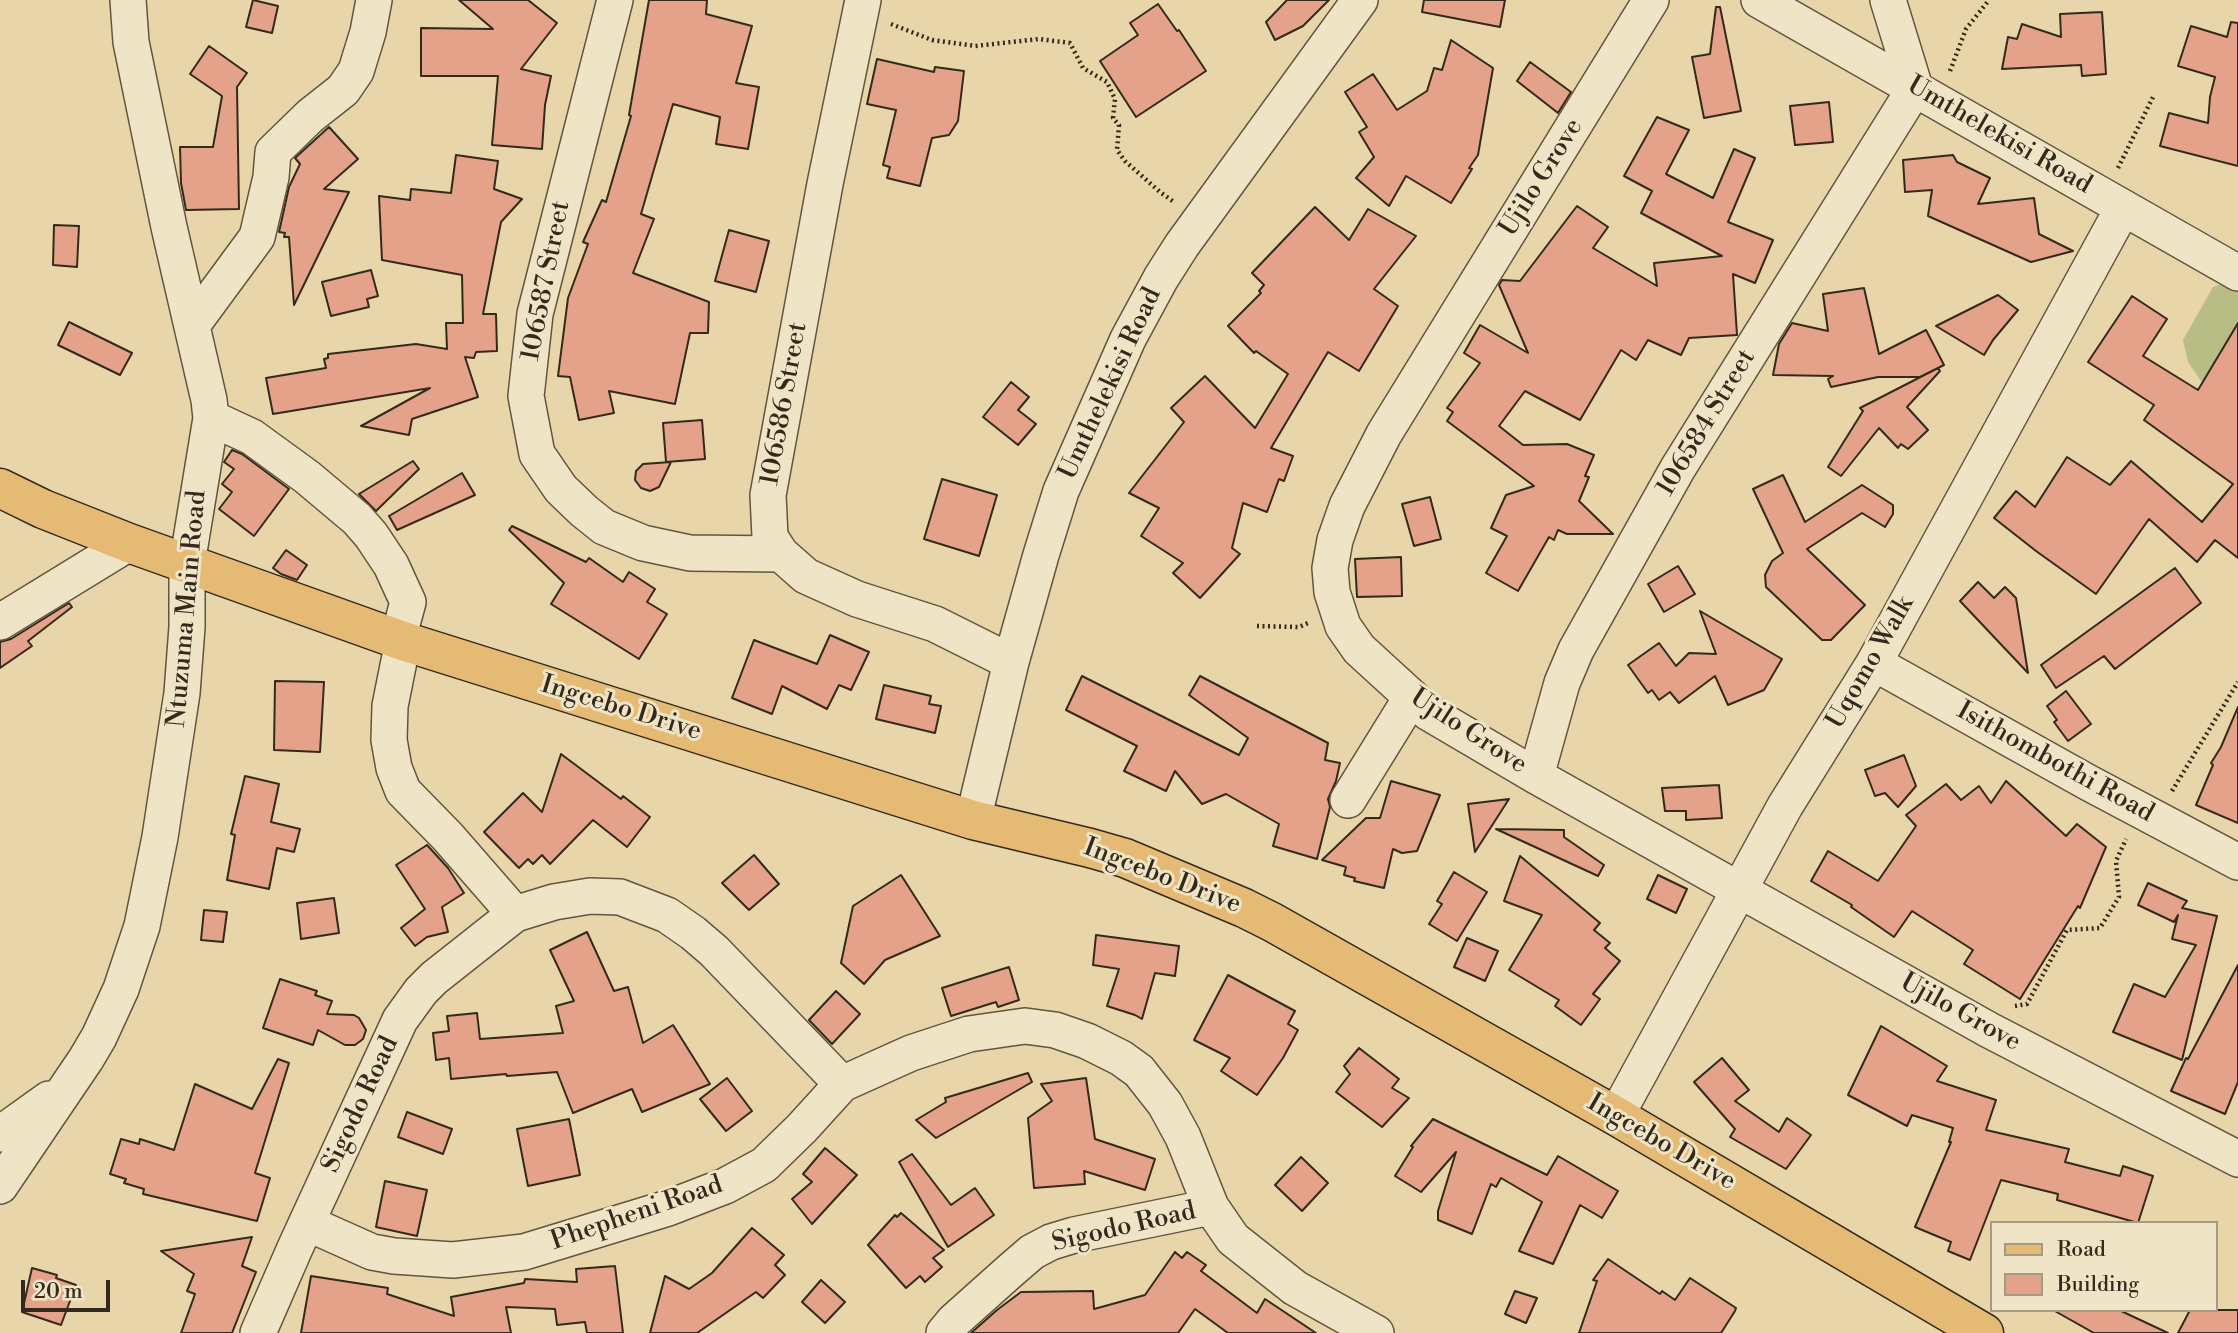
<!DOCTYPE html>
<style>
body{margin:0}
#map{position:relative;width:2238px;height:1333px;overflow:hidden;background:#e8d5a9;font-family:"Libre Bodoni",serif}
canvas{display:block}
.legend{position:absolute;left:1990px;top:1221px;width:228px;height:91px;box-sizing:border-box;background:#f0e4c7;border:2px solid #a59a83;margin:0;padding:9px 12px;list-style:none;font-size:21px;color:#342a1c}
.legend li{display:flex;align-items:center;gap:14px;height:35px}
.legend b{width:35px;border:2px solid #a59a83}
.scale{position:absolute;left:21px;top:1280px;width:89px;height:32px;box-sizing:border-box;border:4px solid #342a1c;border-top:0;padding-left:9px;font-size:21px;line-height:24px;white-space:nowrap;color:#342a1c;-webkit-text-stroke:5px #f0e4c7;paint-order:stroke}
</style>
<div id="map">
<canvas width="2238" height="1333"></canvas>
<ul class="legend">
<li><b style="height:9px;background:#e4ba74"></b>Road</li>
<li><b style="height:19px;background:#e3a289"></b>Building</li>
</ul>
<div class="scale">20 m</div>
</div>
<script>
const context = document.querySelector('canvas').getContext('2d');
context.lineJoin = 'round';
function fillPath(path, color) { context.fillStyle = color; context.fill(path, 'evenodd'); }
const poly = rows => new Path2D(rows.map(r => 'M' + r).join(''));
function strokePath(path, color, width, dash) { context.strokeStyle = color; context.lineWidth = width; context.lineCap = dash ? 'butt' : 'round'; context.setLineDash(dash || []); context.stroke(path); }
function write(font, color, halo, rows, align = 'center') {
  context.font = font + ' "Libre Bodoni",serif'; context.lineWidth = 6; context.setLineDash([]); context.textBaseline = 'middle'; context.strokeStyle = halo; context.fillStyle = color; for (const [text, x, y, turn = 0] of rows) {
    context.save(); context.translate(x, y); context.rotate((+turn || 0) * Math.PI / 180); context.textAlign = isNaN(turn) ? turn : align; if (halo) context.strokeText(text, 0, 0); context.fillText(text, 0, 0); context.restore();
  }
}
const green = poly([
 [2238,277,2238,406,2201,381,2188,362,2183,340,2213,287]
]);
const building = poly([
 [253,0,278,6,272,33,246,27,253,0],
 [459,0,528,0,557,23,521,69,551,76,545,105,542,149,492,145,498,76,421,76,421,28,493,29,459,0],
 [649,0,707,0,706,14,752,26,736,83,759,87,748,149,716,144,720,117,673,104,641,214,654,219,633,273,709,302,708,333,690,333,675,404,609,391,614,413,579,420,570,377,558,376,568,298,588,244,583,242,602,200,606,202,631,116,629,115,649,0],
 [1287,0,1329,0,1303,26,1275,40,1266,22,1287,0],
 [1424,0,1505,0,1500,27,1422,12,1424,0],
 [1158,4,1177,31,1179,30,1206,71,1136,117,1100,61,1138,35,1130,23,1158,4],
 [1716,7,1720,7,1741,111,1704,118,1692,57,1710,54,1716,7],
 [2102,12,2106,74,2082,76,2081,65,2002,69,2008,37,2017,39,2022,24,2061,37,2060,14,2102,12],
 [2231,22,2238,23,2238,166,2160,146,2169,113,2208,123,2210,97,2215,77,2178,66,2191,26,2227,37,2231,22],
 [1451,40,1493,68,1478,155,1469,168,1472,169,1451,203,1406,176,1389,206,1356,178,1374,157,1359,132,1367,127,1345,92,1373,74,1397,110,1427,91,1434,68,1442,70,1451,40],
 [209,46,247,73,237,87,239,209,186,210,181,183,180,147,213,147,222,96,190,74,209,46],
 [877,59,934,72,935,67,964,71,958,121,949,135,932,138,920,186,887,178,890,167,883,165,896,110,867,104,877,59],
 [1530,62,1571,92,1558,113,1517,81,1530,62],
 [1829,102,1833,142,1795,145,1790,106,1829,102],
 [1657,117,1689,130,1666,174,1713,198,1734,149,1755,158,1728,222,1773,240,1755,283,1733,274,1737,335,1689,338,1681,355,1648,340,1636,360,1621,350,1580,420,1525,391,1499,426,1523,445,1567,444,1594,455,1585,476,1589,477,1579,501,1613,534,1567,534,1558,530,1554,540,1549,537,1518,591,1486,573,1507,536,1491,528,1506,495,1534,486,1447,421,1453,412,1447,408,1480,363,1464,353,1480,325,1528,353,1499,285,1502,280,1520,281,1577,206,1608,227,1593,248,1657,286,1654,263,1722,256,1641,213,1652,191,1624,176,1657,117],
 [329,127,358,159,324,189,349,192,294,305,289,237,284,237,285,233,279,232,289,187,300,164,295,158,329,127],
 [456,155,498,161,494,189,522,199,501,222,483,314,496,314,497,351,476,352,474,358,465,357,478,397,412,419,409,435,361,426,430,388,273,414,266,378,326,368,324,359,328,358,328,354,416,344,447,349,446,323,463,323,462,275,382,260,379,196,410,200,411,189,451,193,456,155],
 [1953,155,1957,162,1990,178,1978,204,2034,198,2039,234,2073,251,2031,262,1928,216,1932,190,1905,192,1903,160,1953,155],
 [1315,207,1349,240,1368,209,1416,236,1374,289,1398,306,1359,371,1328,352,1271,448,1293,456,1284,481,1279,479,1267,512,1243,503,1232,548,1240,554,1200,598,1173,573,1183,563,1141,536,1159,508,1129,493,1184,422,1171,408,1205,376,1255,428,1288,374,1256,351,1254,353,1228,326,1261,293,1259,291,1264,285,1252,273,1315,207],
 [54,225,79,226,77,267,53,265,54,225],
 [729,230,769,241,756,292,715,281,729,230],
 [371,270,378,296,367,299,369,307,331,316,322,282,371,270],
 [1864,288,1879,354,1926,330,1944,365,1920,377,1878,377,1831,387,1828,379,1833,376,1773,375,1779,344,1792,323,1828,331,1823,294,1864,288],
 [1998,295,2018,310,1993,340,1984,355,1936,326,1998,295],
 [2132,296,2167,319,2143,356,2198,390,2238,323,2238,558,2215,540,2197,562,2149,519,2096,594,2036,551,1994,518,2016,491,2035,507,2067,457,2110,485,2131,461,2202,522,2233,484,2144,420,2154,405,2088,362,2132,296],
 [69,322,132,353,120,375,58,345,69,322],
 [1938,368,1940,371,1907,407,1928,430,1908,449,1901,444,1898,448,1879,428,1841,476,1828,467,1863,411,1860,408,1938,368],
 [1011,382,1029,397,1018,410,1036,424,1018,445,983,417,1011,382],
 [702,420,705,459,666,462,663,423,702,420],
 [232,450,242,454,289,489,254,536,219,509,232,492,222,484,234,469,224,462,232,450],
 [413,461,419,469,376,511,359,494,413,461],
 [671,462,659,487,650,491,641,488,635,480,636,471,643,464,671,462],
 [462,473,475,495,397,530,389,516,462,473],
 [1783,475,1805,522,1862,485,1893,505,1893,514,1885,527,1862,513,1807,549,1865,605,1831,640,1822,640,1766,587,1765,575,1772,561,1783,553,1753,489,1783,475],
 [942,479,997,495,979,556,924,539,942,479],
 [1430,497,1441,539,1414,546,1402,504,1430,497],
 [512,526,586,562,589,558,623,582,629,572,655,589,647,602,667,614,639,659,551,604,564,583,509,530,512,526],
 [286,550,307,565,297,580,281,574,273,568,286,550],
 [1401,557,1402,596,1357,597,1355,559,1401,557],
 [1678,566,1695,594,1664,612,1648,584,1678,566],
 [2175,568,2201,603,2115,669,2104,656,2056,688,2041,665,2175,568],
 [1978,582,1994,598,2005,587,2016,598,2028,673,1960,601,1978,582],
 [69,603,72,607,28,641,32,646,0,668,0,642,11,639,69,603],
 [1700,611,1782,659,1764,690,1728,705,1715,676,1679,703,1670,692,1659,700,1652,690,1648,693,1628,665,1659,643,1676,666,1689,653,1716,654,1700,611],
 [830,635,869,652,851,690,839,685,827,709,782,686,772,714,732,698,754,640,817,664,830,635],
 [1082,676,1239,755,1248,738,1189,695,1200,676,1328,743,1325,760,1340,763,1336,781,1328,799,1330,807,1317,859,1273,846,1279,824,1226,794,1202,804,1175,771,1166,791,1124,771,1137,746,1066,710,1082,676],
 [275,681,324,682,320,752,274,750,275,681],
 [884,685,931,696,929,704,941,706,935,733,876,719,884,685],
 [2066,691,2091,724,2068,741,2054,722,2057,720,2047,706,2066,691],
 [2238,707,2238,823,2196,805,2213,765,2211,763,2221,747,2238,707],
 [561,754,621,799,623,796,650,817,627,847,593,820,550,864,542,855,533,864,528,859,519,868,484,832,523,793,542,812,561,754],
 [1904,755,1916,786,1898,807,1885,793,1875,796,1865,770,1904,755],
 [245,776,279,784,271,822,300,829,294,852,277,848,269,889,227,880,235,835,231,834,245,776],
 [1391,781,1440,795,1417,851,1402,853,1393,849,1384,888,1354,881,1355,878,1344,875,1346,867,1322,860,1366,818,1380,818,1391,781],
 [2006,781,2066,836,2077,824,2106,847,2080,908,2078,906,2020,999,1964,964,1973,950,1912,911,1894,937,1851,907,1852,905,1811,881,1828,851,1878,881,1916,826,1906,815,1946,784,1961,800,1979,786,1991,803,2006,781],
 [1719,785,1722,818,1686,820,1686,811,1665,811,1662,788,1719,785],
 [1509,799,1475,852,1468,804,1509,799],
 [1496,829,1564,830,1564,837,1604,865,1598,876,1496,829],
 [427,845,448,868,464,893,442,907,448,932,427,937,415,946,401,928,425,909,396,865,427,845],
 [754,855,779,884,749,910,722,883,754,855],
 [1520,856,1600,923,1594,930,1610,943,1605,948,1620,961,1593,994,1600,999,1581,1025,1555,1006,1559,1000,1509,970,1542,915,1504,901,1520,856],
 [1454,872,1487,892,1457,941,1429,924,1442,904,1437,901,1454,872],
 [901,875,940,936,885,960,864,984,841,963,853,906,901,875],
 [1658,875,1687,889,1676,913,1647,899,1658,875],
 [2148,883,2187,901,2182,908,2217,916,2182,1060,2113,1032,2134,984,2165,997,2196,945,2172,939,2178,915,2174,922,2138,905,2148,883],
 [334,898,339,933,301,939,297,903,334,898],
 [204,910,227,912,223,942,201,940,204,910],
 [587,932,614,991,628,987,643,1043,673,1025,710,1084,642,1112,632,1089,573,1113,557,1072,507,1076,506,1074,451,1079,449,1058,436,1060,433,1033,449,1031,447,1016,477,1013,480,1039,563,1033,556,1006,574,1001,550,950,587,932],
 [1096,935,1179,946,1175,976,1155,973,1142,1019,1135,1015,1107,1006,1119,969,1093,965,1096,935],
 [1467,938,1498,951,1485,981,1454,967,1467,938],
 [2238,965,2238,1082,2225,1114,2171,1091,2186,1058,2188,1059,2238,965],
 [1009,967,1019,1000,998,1007,996,1002,951,1016,942,988,1009,967],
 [1228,975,1295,1011,1288,1024,1298,1030,1283,1058,1257,1095,1221,1071,1230,1058,1194,1040,1228,975],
 [280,979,317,991,315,995,332,1001,327,1014,354,1015,359,1018,366,1030,363,1039,355,1045,345,1045,318,1030,313,1045,263,1028,280,979],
 [836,991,860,1014,832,1044,809,1020,836,991],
 [1881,1026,1947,1066,1937,1081,1996,1100,1986,1130,2069,1149,2065,1162,2120,1176,2123,1166,2153,1176,2138,1223,2057,1200,2058,1194,2001,1180,1970,1260,1948,1251,1951,1242,1915,1227,1951,1142,1949,1142,1953,1128,1912,1115,1907,1126,1848,1095,1881,1026],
 [1359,1048,1399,1079,1392,1088,1409,1098,1382,1127,1336,1092,1350,1074,1344,1066,1359,1048],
 [1722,1058,1749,1090,1735,1101,1779,1132,1787,1118,1811,1135,1786,1169,1730,1137,1735,1129,1694,1082,1722,1058],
 [278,1059,289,1063,255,1173,270,1178,257,1221,143,1194,144,1189,124,1183,126,1179,110,1174,121,1139,139,1144,140,1139,174,1150,195,1084,252,1109,278,1059],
 [1028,1073,1032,1082,936,1138,916,1120,946,1102,945,1098,1028,1073],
 [727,1078,752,1111,726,1131,700,1099,727,1078],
 [1086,1078,1095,1139,1155,1159,1145,1190,1084,1171,1085,1184,1034,1188,1028,1118,1052,1101,1041,1084,1086,1078],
 [407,1112,452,1129,443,1154,398,1137,407,1112],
 [569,1119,580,1175,528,1186,517,1129,569,1119],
 [1433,1119,1547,1175,1558,1156,1618,1191,1602,1218,1580,1205,1553,1264,1519,1251,1542,1202,1501,1178,1496,1187,1491,1184,1472,1234,1438,1220,1438,1211,1456,1152,1421,1192,1395,1176,1413,1147,1411,1146,1433,1119],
 [825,1148,857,1175,812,1224,792,1199,812,1182,803,1174,825,1148],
 [912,1154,951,1205,975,1188,994,1215,948,1247,899,1162,912,1154],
 [1301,1157,1328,1183,1302,1211,1275,1185,1301,1157],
 [385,1181,427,1190,417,1236,376,1227,385,1181],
 [901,1213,944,1250,933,1258,942,1267,925,1282,920,1276,906,1288,868,1245,895,1215,897,1217,901,1213],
 [752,1228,784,1255,775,1265,785,1275,763,1298,756,1292,697,1333,650,1333,665,1276,689,1289,712,1273,752,1228],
 [252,1237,242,1266,256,1272,232,1333,181,1333,195,1294,187,1291,194,1274,161,1251,252,1237],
 [1175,1252,1182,1258,1187,1252,1206,1265,1201,1271,1257,1313,1265,1299,1316,1333,1228,1333,1195,1309,1178,1333,971,1333,997,1310,1021,1292,1093,1291,1094,1309,1145,1295,1175,1252],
 [1608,1259,1660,1294,1662,1291,1675,1300,1690,1278,1736,1308,1735,1311,1721,1333,1579,1333,1597,1281,1593,1280,1608,1259],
 [615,1266,623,1333,587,1333,585,1322,557,1325,555,1309,506,1307,511,1333,301,1333,311,1276,388,1288,387,1294,454,1316,451,1297,524,1283,525,1279,577,1282,576,1269,615,1266],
 [32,1268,57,1275,56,1278,76,1285,61,1325,22,1312,32,1268],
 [821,1280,845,1302,825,1323,802,1302,821,1280],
 [1515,1291,1537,1298,1526,1323,1505,1314,1515,1291],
 [2053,1310,2119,1310,2168,1333,2094,1333,2053,1310],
 [2190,1310,2238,1310,2238,1333,2178,1333,2190,1310]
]);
const path = poly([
 [891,24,932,40,975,46,1039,39,1070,43,1083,68,1107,82,1115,99,1113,118,1119,125,1117,150,1125,161,1160,192,1174,202],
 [1950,71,1966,29,1989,0],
 [2118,168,2153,97],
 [1257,626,1299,627,1308,623],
 [2172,791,2238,682],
 [2015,1006,2027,1004,2067,930,2100,928,2119,897,2116,861,2126,839]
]);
const minor = poly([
 [615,0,535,314,526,396,537,454,561,489,584,511,604,527,643,543,690,553,781,554],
 [863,0,825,184,768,495,770,537,781,554,806,576,857,599,935,624,1011,662],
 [1651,0,1384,434,1347,506,1335,540,1330,568,1332,592,1343,626,1359,649,1429,713,1536,776,1989,1030,2238,1159],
 [1759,0,2238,273],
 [193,324,257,237,271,177,273,152,310,116,343,90,356,71,368,32,374,0],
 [211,418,252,437,307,477,357,519,371,535,391,565,408,602,398,639],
 [0,622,129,543],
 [403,641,390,706,389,740,394,768,403,791,448,837,515,914],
 [1874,663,2089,783,2238,862],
 [1536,776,1562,683,1576,650,1678,468,1915,88,1888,0],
 [1348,800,1411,698],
 [973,820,1011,662,1041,555,1061,491,1128,339,1161,278,1182,245,1360,0],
 [1616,1116,1785,806,1874,663,2123,208],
 [0,1134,49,1099],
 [0,1186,86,1059,99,1037,121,989,142,926,160,837,182,693,187,627,187,564,211,418,209,400,169,227,131,42,128,0],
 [307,1223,372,1252,394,1256,453,1260,524,1252,668,1208,725,1186,764,1165,802,1128,842,1084,911,1053,969,1034,1025,1026,1055,1030,1087,1041,1121,1058,1139,1071,1165,1104,1183,1137,1211,1207,1233,1239,1295,1288,1376,1333],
 [258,1333,295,1248,400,1020,421,991,434,978,515,914,554,902,590,896,620,897,667,915,693,933,714,951,842,1084],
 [944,1333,954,1321,1010,1271,1032,1252,1051,1242,1074,1235,1211,1207]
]);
const major = poly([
 [0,488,43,509,129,543,403,641,973,820,1090,848,1125,858,1244,908,1272,922,1616,1116,1984,1333]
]);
const streetNames = [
 ["Umthelekisi Road",1999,136,30],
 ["Ujilo Grove",1542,178,-58],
 ["106587 Street",547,281,-79],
 ["Umthelekisi Road",1111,384,-65],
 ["106586 Street",785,404,-80],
 ["106584 Street",1707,423,-59],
 ["Ntuzuma Main Road",188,609,-85],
 ["Uqomo Walk",1871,663,-60],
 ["Ingcebo Drive",621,709,17],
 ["Ujilo Grove",1468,732,33],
 ["Isithombothi Road",2055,763,29],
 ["Ingcebo Drive",1162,877,21],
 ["Ujilo Grove",1960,1013,29],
 ["Sigodo Road",361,1105,-65],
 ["Ingcebo Drive",1661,1143,30],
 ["Phepheni Road",637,1214,-19],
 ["Sigodo Road",1124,1228,-13]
];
fillPath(green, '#b8bd86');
fillPath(building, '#e3a289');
strokePath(building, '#342a1c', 2);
strokePath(minor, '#61553f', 38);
strokePath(major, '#342a1c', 41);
strokePath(path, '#342a1c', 4.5, [2, 3.5]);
strokePath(minor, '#f0e4c7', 35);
strokePath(major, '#e4ba74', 38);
write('26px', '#342a1c', '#f0e4c7', streetNames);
</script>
